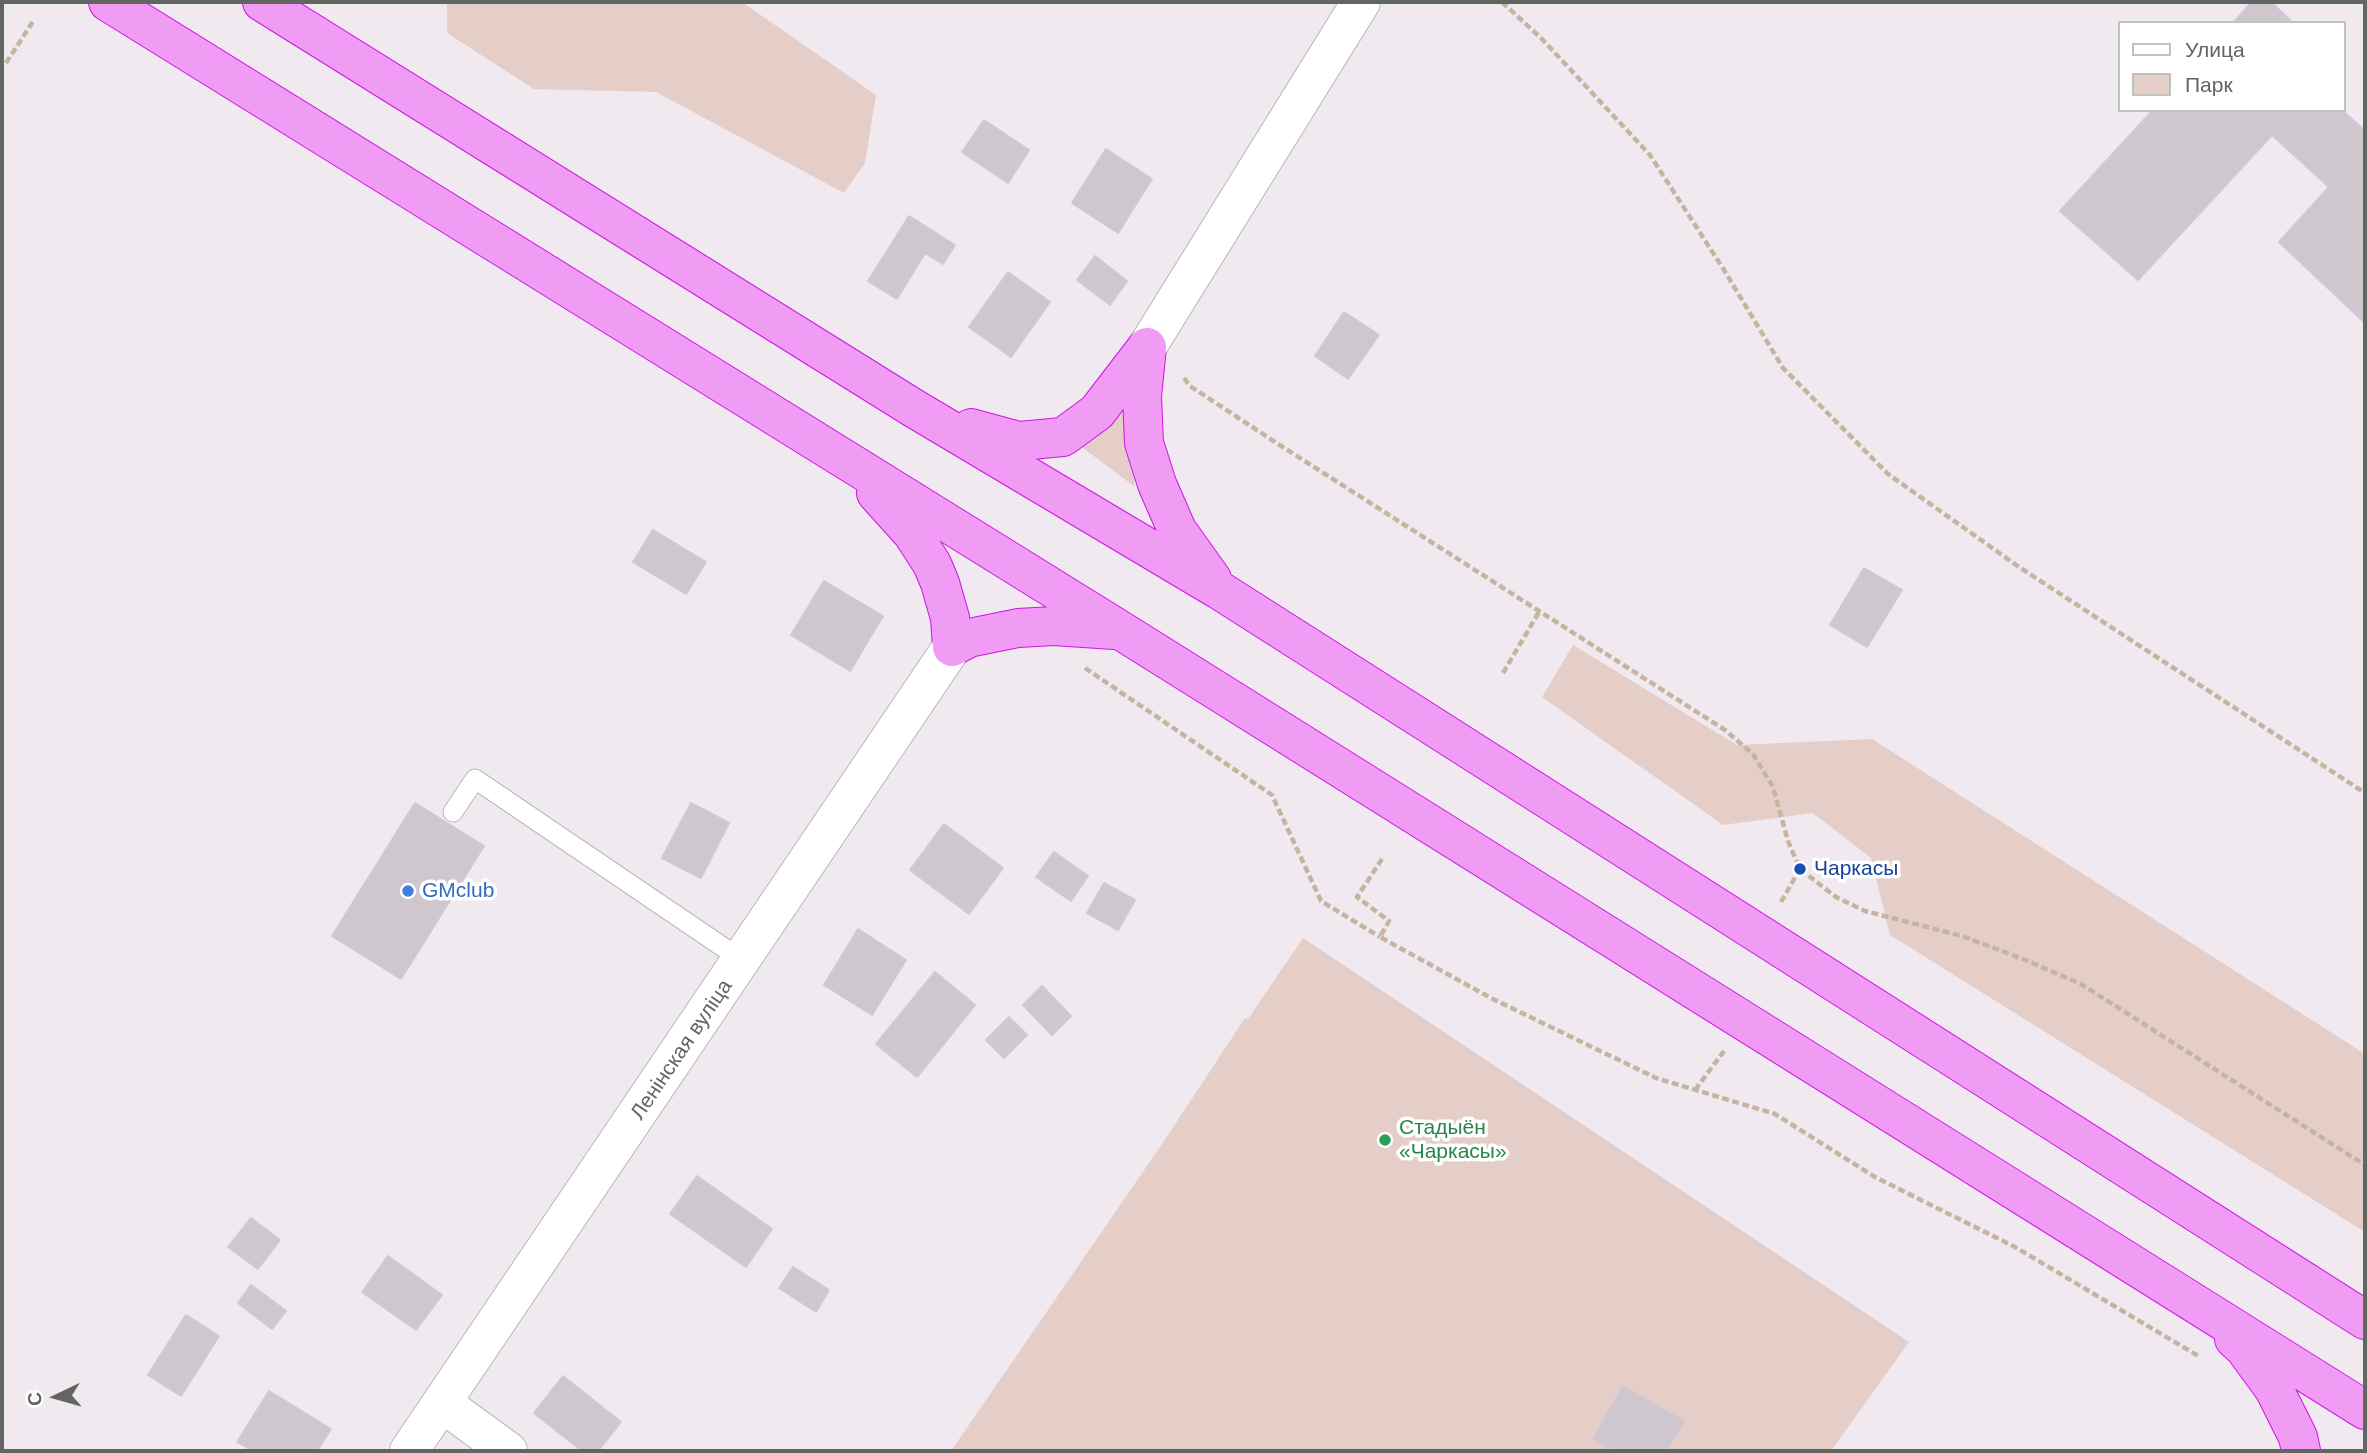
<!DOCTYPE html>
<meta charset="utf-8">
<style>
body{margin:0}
#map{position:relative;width:2367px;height:1453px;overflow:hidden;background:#f0e9f0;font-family:Arial,sans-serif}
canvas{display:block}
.frame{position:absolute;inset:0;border:4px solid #616760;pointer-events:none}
.legend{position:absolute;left:2118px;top:21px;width:228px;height:91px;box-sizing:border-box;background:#fff;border:2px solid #c0c2bf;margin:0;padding:9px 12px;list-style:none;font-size:21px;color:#616760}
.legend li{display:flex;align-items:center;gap:14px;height:35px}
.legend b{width:35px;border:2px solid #c0c2bf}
.north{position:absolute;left:21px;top:1362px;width:70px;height:70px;-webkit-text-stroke:5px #fff;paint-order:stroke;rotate:265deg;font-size:19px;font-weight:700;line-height:28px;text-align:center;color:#616760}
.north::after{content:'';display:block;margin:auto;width:24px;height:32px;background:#616760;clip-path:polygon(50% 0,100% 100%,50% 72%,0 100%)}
</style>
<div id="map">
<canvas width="2367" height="1453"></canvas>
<div class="frame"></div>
<ul class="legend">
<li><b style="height:9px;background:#fff"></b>Улица</li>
<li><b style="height:19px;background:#e5cec8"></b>Парк</li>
</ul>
<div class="north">С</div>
</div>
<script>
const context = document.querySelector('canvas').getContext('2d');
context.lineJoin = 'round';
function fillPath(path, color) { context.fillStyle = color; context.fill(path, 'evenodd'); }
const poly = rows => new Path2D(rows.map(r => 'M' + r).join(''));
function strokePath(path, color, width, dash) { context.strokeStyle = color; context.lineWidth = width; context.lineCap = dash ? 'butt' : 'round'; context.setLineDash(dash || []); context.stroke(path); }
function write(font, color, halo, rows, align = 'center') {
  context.font = font + ' Arial,sans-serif'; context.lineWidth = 7; context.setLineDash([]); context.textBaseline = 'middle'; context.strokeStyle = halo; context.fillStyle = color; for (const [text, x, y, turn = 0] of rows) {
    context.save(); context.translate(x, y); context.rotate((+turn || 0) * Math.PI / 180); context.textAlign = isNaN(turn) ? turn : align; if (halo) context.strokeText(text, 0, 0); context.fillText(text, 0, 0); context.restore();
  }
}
const green = poly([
 [447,2,742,2,876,95,865,163,844,193,656,92,534,89,447,33],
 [1126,411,1135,487,1079,445],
 [1573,645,1737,745,1872,739,2365,1054,2365,1232,1890,935,1871,858,1813,813,1723,825,1542,697],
 [1303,938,1909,1342,1831,1451,951,1451,1160,1147,1245,1018,1248,1019]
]);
const building = poly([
 [2252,2,2271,2,2293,23,2233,23,2252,2],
 [2153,110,2342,110,2365,131,2365,323,2279,242,2329,187,2272,135,2138,280,2060,211,2153,110],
 [984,120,1029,150,1008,183,962,152,984,120],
 [1106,149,1152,179,1118,233,1072,203,1106,149],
 [909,216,955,245,943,264,925,253,897,299,868,281,909,216],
 [1095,256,1127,281,1110,305,1077,280,1095,256],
 [1008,272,1050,302,1011,357,969,327,1008,272],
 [1344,312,1379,335,1348,379,1315,356,1344,312],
 [653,530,706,562,686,594,633,562,653,530],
 [1864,568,1902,590,1867,647,1830,625,1864,568],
 [824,581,883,616,850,671,791,635,824,581],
 [415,803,484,846,401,979,332,936,415,803],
 [691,803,729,823,701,878,662,858,691,803],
 [944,824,1003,868,969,914,910,870,944,824],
 [1054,852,1088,876,1071,901,1036,877,1054,852],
 [1104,883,1135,900,1118,930,1087,913,1104,883],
 [858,929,906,960,872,1015,824,985,858,929],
 [935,972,975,1005,917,1077,876,1044,935,972],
 [1042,986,1071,1016,1052,1035,1023,1005,1042,986],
 [1009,1017,1027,1035,1004,1058,986,1040,1009,1017],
 [697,1176,772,1229,746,1267,670,1214,697,1176],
 [251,1218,280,1240,258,1269,228,1247,251,1218],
 [388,1256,442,1295,416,1330,362,1292,388,1256],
 [793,1267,829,1290,816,1312,779,1288,793,1267],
 [251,1285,286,1311,272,1329,238,1303,251,1285],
 [186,1315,219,1336,181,1396,148,1375,186,1315],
 [563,1376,621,1422,598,1451,582,1451,534,1413,563,1376],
 [1623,1386,1684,1421,1666,1451,1614,1451,1593,1439,1623,1386],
 [269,1391,331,1429,317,1451,253,1451,237,1442,269,1391]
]);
const path = poly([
 [1502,2,1542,39,1650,155,1724,270,1783,368,1888,474,2019,567,2365,793],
 [6,63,34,20],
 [1184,378,1190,386,1275,442,1725,730,1753,754,1773,787,1788,841,1800,869,1836,897,1865,911,1962,936,2023,959,2081,984,2365,1165],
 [1085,668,1272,795,1321,901,1380,937],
 [1503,673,1539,612],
 [1382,859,1357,897,1389,921,1380,937,1491,998,1656,1078,1775,1114,1875,1177,2015,1247,2200,1357],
 [1781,902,1800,869],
 [1695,1090,1724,1051]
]);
const lane = poly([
 [453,812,475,779,742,960]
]);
const street = poly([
 [442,1403,508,1451]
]);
const secondary = poly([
 [1147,347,1361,2],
 [409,1451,952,647]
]);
const highway = poly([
 [108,2,1120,630,2365,1410],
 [262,2,915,409,1219,590,2365,1320],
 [1147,347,1142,396,1144,443,1157,484,1177,530,1212,579],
 [971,428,1019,441,1063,437,1097,412,1147,347],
 [876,493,912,533,932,564,940,583,950,618,952,647,969,638,1018,628,1054,626,1114,630],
 [2234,1339,2244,1348,2274,1389,2298,1437,2301,1451]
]);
const markers = [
 [1800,869,7,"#1a4fb4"],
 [408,891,7,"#3f7fe0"],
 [1385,1140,7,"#2e9e5b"]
];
const transitNames = [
 ["Чаркасы",1814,869]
];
const shopNames = [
 ["GMclub",422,891]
];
const streetNames = [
 ["Ленінская вуліца",682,1050,-56]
];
const leisureNames = [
 ["Стадыён",1399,1128],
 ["«Чаркасы»",1399,1152]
];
fillPath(green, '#e5cec8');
fillPath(building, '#cec7ce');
strokePath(building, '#d3c7d5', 2);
strokePath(lane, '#b6bcb5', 21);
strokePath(street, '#b6bcb5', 40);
strokePath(secondary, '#b4b9b3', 40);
strokePath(highway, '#cf14e5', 40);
strokePath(path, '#c6b4a1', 4.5, [7, 3.5]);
strokePath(lane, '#fff', 19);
strokePath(street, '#fff', 38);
strokePath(secondary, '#fff', 38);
strokePath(highway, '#f09cf4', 38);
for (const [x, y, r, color] of markers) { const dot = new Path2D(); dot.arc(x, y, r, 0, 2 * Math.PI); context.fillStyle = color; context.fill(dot); strokePath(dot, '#fff', 2.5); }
write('21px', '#164399', '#fff', transitNames, 'left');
write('21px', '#366cbe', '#fff', shopNames, 'left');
write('21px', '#616760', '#fff', streetNames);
write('21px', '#27864d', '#fff', leisureNames, 'left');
</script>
